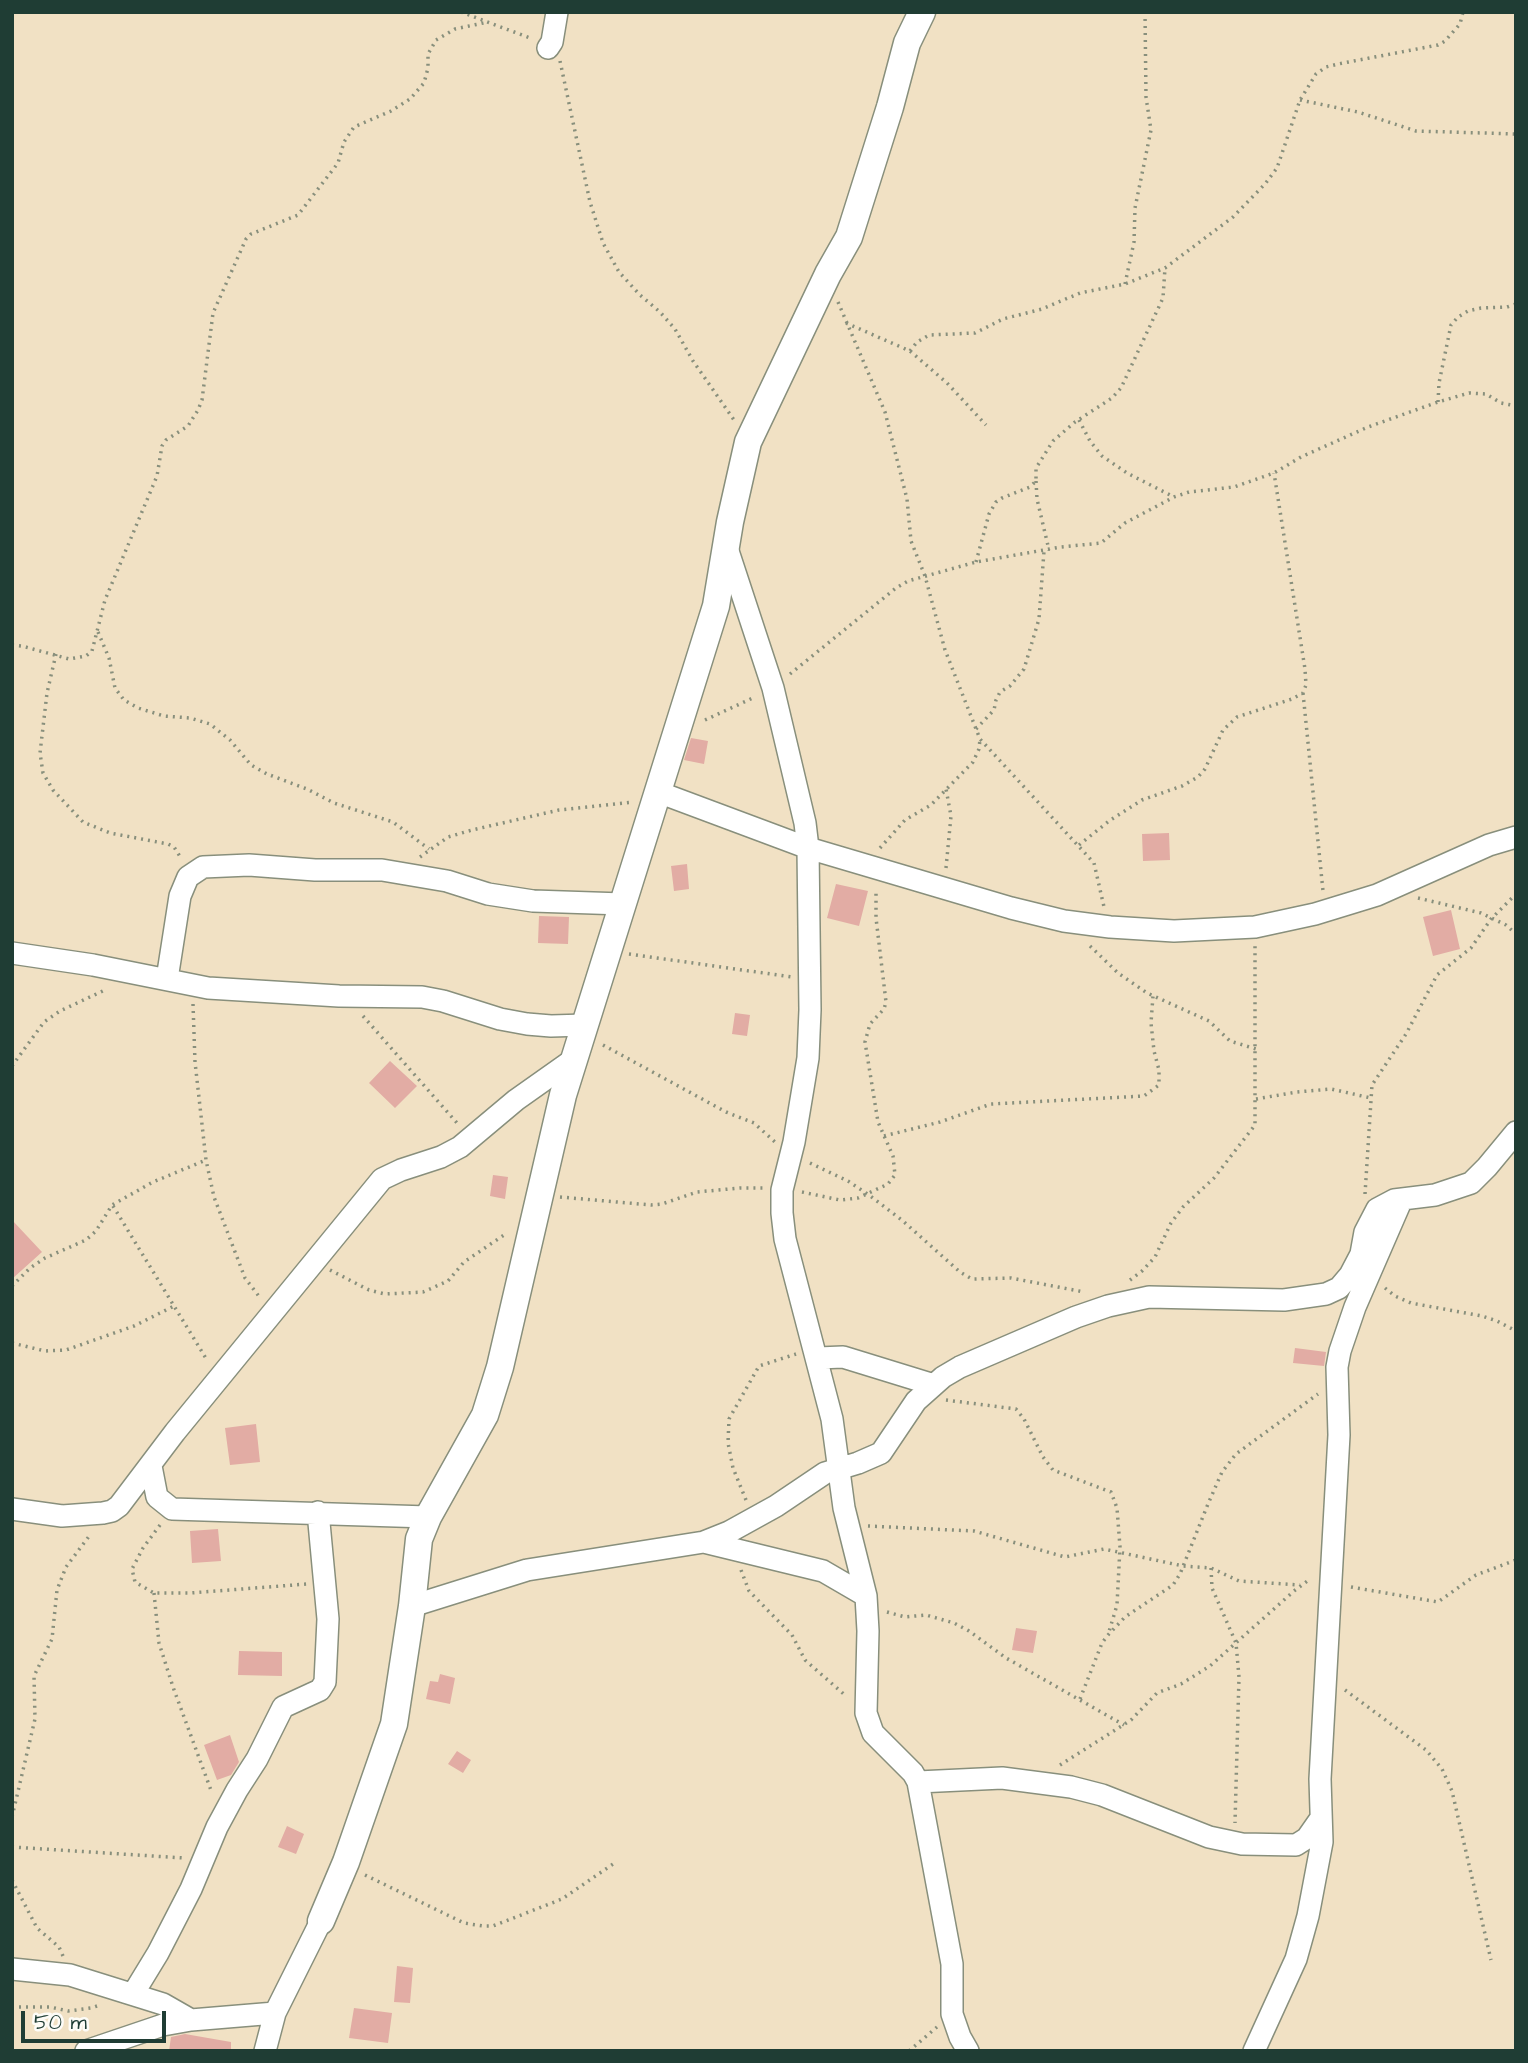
<!DOCTYPE html>
<style>
body{margin:0}
#map{position:relative;width:1528px;height:2063px;overflow:hidden;background:#f1e1c4;font-family:"Architects Daughter",sans-serif}
canvas{display:block}
.frame{position:absolute;inset:0;border:14px solid #1f3d34;pointer-events:none}
.scale{position:absolute;left:21px;top:2011px;width:145px;height:32px;box-sizing:border-box;border:4px solid #1f3d34;border-top:0;padding-left:9px;font-size:21px;line-height:24px;white-space:nowrap;color:#1f3d34;-webkit-text-stroke:5px #fdfcf7;paint-order:stroke}
</style>
<div id="map">
<canvas width="1528" height="2063"></canvas>
<div class="frame"></div>
<div class="scale">50 m</div>
</div>
<script>
const context = document.querySelector('canvas').getContext('2d');
context.lineJoin = 'round';
function fillPath(path, color) { context.fillStyle = color; context.fill(path, 'evenodd'); }
const poly = rows => new Path2D(rows.map(r => 'M' + r).join(''));
function strokePath(path, color, width, dash) { context.strokeStyle = color; context.lineWidth = width; context.lineCap = dash ? 'butt' : 'round'; context.setLineDash(dash || []); context.stroke(path); }
const building = poly([
 [691,738,708,741,704,764,684,760],
 [1169,833,1170,860,1143,861,1142,834],
 [687,864,689,889,674,891,671,866],
 [836,884,868,891,859,926,827,918],
 [1451,910,1460,949,1433,956,1423,917],
 [539,916,569,917,568,944,538,943],
 [735,1013,750,1015,747,1036,732,1034],
 [390,1061,417,1086,395,1108,369,1083],
 [493,1175,508,1177,505,1199,490,1196],
 [12,1220,42,1252,12,1279],
 [1295,1348,1326,1352,1324,1366,1293,1363],
 [256,1424,260,1462,230,1465,225,1428],
 [218,1529,221,1561,192,1563,190,1531],
 [1016,1628,1037,1631,1033,1653,1012,1650],
 [239,1651,282,1652,282,1676,238,1675],
 [440,1674,455,1678,450,1704,426,1699,430,1681,438,1682],
 [230,1735,239,1762,231,1775,217,1780,204,1745],
 [457,1751,471,1760,463,1773,448,1764],
 [287,1826,304,1834,296,1854,278,1847],
 [397,1966,413,1968,410,2003,394,2002],
 [354,2008,392,2013,388,2043,349,2038],
 [185,2034,231,2042,231,2051,169,2051,171,2037]
]);
const path = poly([
 [461,12,530,38],
 [560,61,590,202,603,243,619,272,640,295,660,312,675,329,693,361,734,420],
 [1300,100,1358,112,1416,131,1516,134],
 [1125,284,1134,242,1135,208,1151,130,1146,97,1145,12],
 [838,302,885,412,907,499,911,541,925,576,945,650,980,739,1094,863,1104,907],
 [846,323,910,351,947,383,986,425],
 [910,351,917,342,929,335,975,333,1003,319,1042,309,1080,293,1125,284,1165,268,1233,217,1265,184,1277,168,1300,100,1316,74,1326,67,1338,64,1438,45,1445,41,1460,24,1463,12],
 [1438,402,1439,383,1451,325,1458,317,1468,311,1481,308,1507,307,1516,304],
 [1079,420,1090,441,1102,456,1127,473,1174,497],
 [1036,481,1037,499,1049,550],
 [976,562,989,514,996,502,1002,498,1030,487,1036,481,1036,468,1053,441,1075,422,1112,398,1121,388,1163,298,1165,268],
 [98,632,109,658,115,688,124,700,138,708,164,716,190,718,210,724,230,740,251,765,267,774,307,789,334,803,393,822,429,849],
 [12,645,22,646,69,659,86,656,92,651,105,600,157,476,162,446,166,440,188,426,198,410,202,400,213,313,246,239,251,234,298,215,338,163,344,142,354,127,391,111,410,99,424,83,428,68,428,54,436,40,455,29,488,22],
 [56,654,47,693,40,753,43,773,53,790,83,822,110,833,168,844,174,847,181,858],
 [790,674,896,588,908,581,976,562,1061,547,1101,543,1125,523,1174,497,1189,492,1234,487,1274,473,1301,457,1368,427,1438,402,1469,393,1486,394,1501,403,1516,406],
 [1303,693,1323,891],
 [705,720,755,697],
 [976,729,994,710,996,700,1000,692,1010,686,1024,669,1039,619,1044,551],
 [1079,845,1109,821,1142,800,1182,786,1198,777,1205,769,1223,730,1237,717,1292,699,1303,693,1306,685,1305,669,1274,473],
 [880,848,905,820,931,805,973,762,979,749,980,739],
 [420,857,448,837,472,830,559,810,633,802],
 [946,868,951,816,946,789],
 [1418,898,1481,913,1506,925,1516,934],
 [1090,946,1118,973,1147,993,1209,1021,1230,1041,1256,1049],
 [629,954,792,977],
 [193,1004,195,1062,206,1160,214,1197,245,1278,261,1299],
 [363,1016,457,1123],
 [603,1045,726,1112,754,1123,775,1142],
 [12,1066,44,1022,60,1011,107,989],
 [1256,1099,1297,1092,1331,1089,1371,1098],
 [884,1136,940,1122,991,1104,1144,1096,1159,1085,1159,1070,1154,1051,1151,1023,1153,996],
 [810,1163,848,1181,869,1195,903,1221,960,1272,972,1279,1011,1278,1084,1292],
 [802,1192,840,1200,858,1198,888,1184,895,1175,893,1156,878,1122,865,1042,870,1024,884,1009,886,1002,876,918,876,890],
 [1365,1194,1372,1085,1406,1034,1437,975,1471,948,1491,919,1516,894],
 [560,1197,651,1205,662,1204,697,1192,740,1188,763,1188],
 [113,1206,207,1360],
 [330,1270,369,1290,385,1294,423,1292,448,1281,464,1262,507,1233],
 [1130,1280,1142,1271,1155,1257,1171,1223,1183,1207,1214,1178,1255,1125,1255,945],
 [12,1286,30,1268,45,1258,86,1240,96,1231,112,1205,153,1182,206,1160],
 [1385,1288,1395,1296,1411,1303,1482,1316,1497,1321,1516,1331],
 [12,1343,45,1351,66,1350,134,1326,174,1306],
 [946,1400,1016,1409,1024,1419,1043,1457,1053,1470,1111,1492,1117,1508,1120,1547,1117,1605,1108,1635],
 [746,1500,733,1468,728,1443,729,1419,759,1366,796,1354],
 [160,1525,143,1548,132,1569,135,1582,154,1593,190,1593,307,1584],
 [868,1526,974,1531,1065,1557,1104,1549,1183,1566,1211,1568,1239,1581,1300,1585],
 [1211,1568,1212,1588,1236,1643,1239,1677,1235,1823],
 [741,1570,749,1591,792,1635,805,1660,846,1696],
 [1351,1587,1438,1602,1476,1575,1516,1560],
 [154,1593,159,1643,173,1687,212,1793],
 [887,1612,905,1617,926,1615,954,1623,969,1631,1006,1658,1124,1725],
 [1345,1690,1426,1750,1442,1769,1452,1791,1491,1960],
 [1080,1699,1102,1643,1108,1635,1125,1617,1173,1585,1180,1574,1208,1504,1222,1472,1236,1454,1318,1394],
 [1060,1765,1131,1720,1157,1693,1181,1684,1210,1666,1294,1591,1310,1579],
 [12,1817,35,1719,34,1676,52,1639,57,1590,66,1567,90,1535],
 [12,1847,184,1858],
 [365,1875,464,1923,483,1926,493,1926,562,1899,616,1862],
 [12,1880,37,1928,59,1947,63,1956],
 [12,2007,50,2007,68,2011,91,2008,100,2005],
 [909,2051,937,2027]
]);
const minor = poly([
 [548,48,552,42,557,12],
 [727,548,773,688,805,823,808,848,810,1010,808,1058,794,1142,782,1190,782,1213,785,1239,832,1419,844,1508,866,1596,868,1631,866,1713,873,1733,913,1773,918,1782,952,1964,952,2014,960,2037,968,2051],
 [658,792,808,848,1011,908,1064,921,1110,927,1174,931,1255,927,1315,914,1377,895,1489,845,1516,837],
 [12,953,93,965,208,988,339,996,422,997,443,1001,500,1019,527,1024,551,1026,585,1025],
 [167,979,180,896,188,877,203,867,249,865,315,870,382,870,447,881,488,894,533,901,623,904],
 [818,1358,843,1357,934,1385],
 [151,1466,157,1497,172,1509,428,1517],
 [12,1509,62,1516,103,1513,112,1511,119,1506,175,1432,382,1179,401,1170,441,1157,460,1147,516,1100,574,1059],
 [704,1542,823,1571,866,1596],
 [412,1606,527,1570,704,1542,729,1532,776,1506,825,1473,858,1463,881,1453,916,1401,943,1377,960,1367,1076,1317,1108,1306,1149,1297,1284,1300,1326,1294,1339,1288,1350,1275,1361,1254,1365,1232,1377,1209,1394,1200,1435,1195,1471,1183,1487,1167,1516,1132],
 [918,1782,1002,1778,1071,1787,1102,1795,1209,1837,1242,1844,1296,1845,1307,1838,1321,1818],
 [12,1969,70,1975,163,2004,191,2020],
 [133,1994,158,1953,191,1889,217,1827,237,1790,257,1759,283,1707,320,1690,325,1682,328,1619,318,1512],
 [86,2051,163,2025,191,2020,275,2013],
 [265,2051,275,2013,321,1921],
 [1254,2051,1296,1959,1308,1916,1322,1842,1320,1779,1339,1435,1337,1367,1340,1351,1355,1307,1402,1199]
]);
const tertiary = poly([
 [321,1921,346,1862,394,1724,412,1606,419,1539,428,1517,485,1415,500,1367,563,1095,716,606,730,522,748,442,828,274,849,237,890,107,907,43,922,12]
]);
fillPath(building, '#e2aca4');
strokePath(minor, '#888f7c', 24);
strokePath(tertiary, '#888f7c', 29);
strokePath(path, '#888f7c', 3.5, [2, 5]);
strokePath(minor, '#fff', 21);
strokePath(tertiary, '#fff', 26);
</script>
